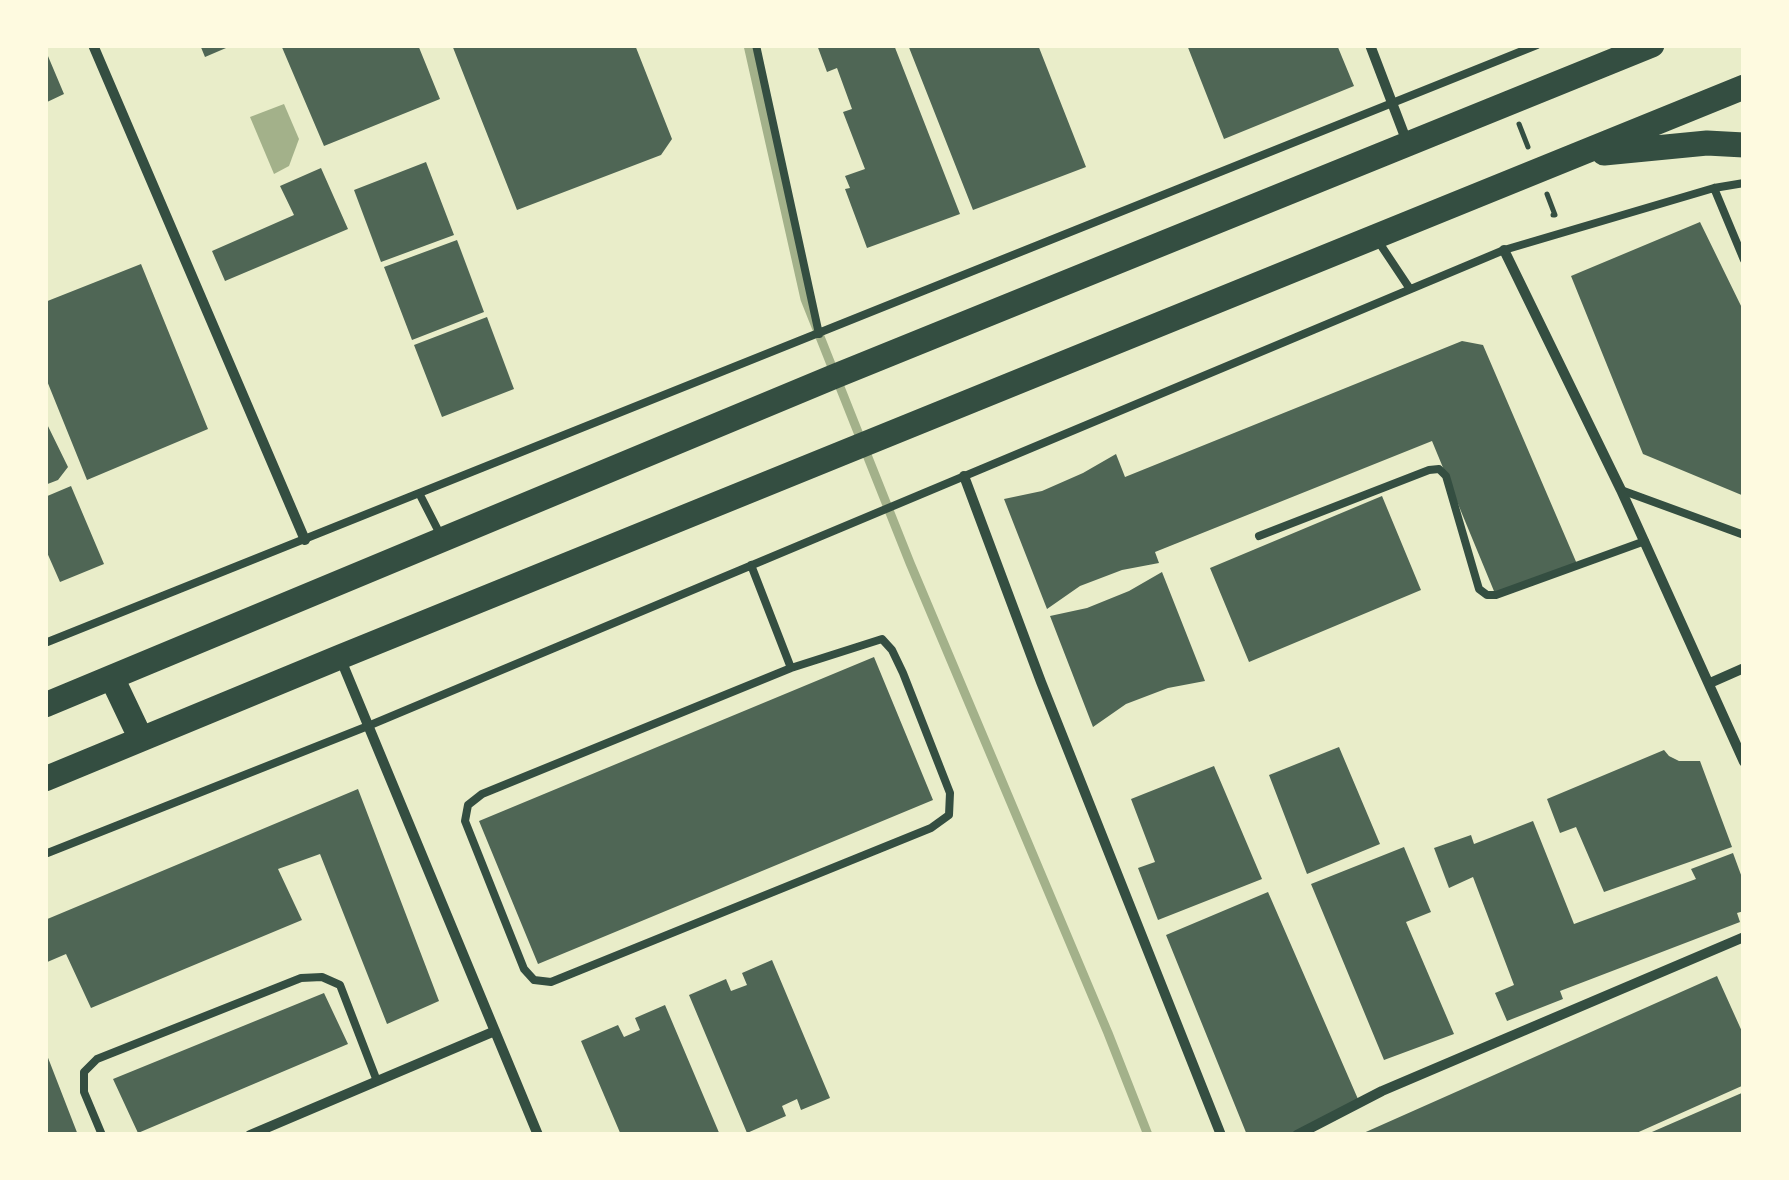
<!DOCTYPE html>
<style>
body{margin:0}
#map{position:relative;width:1789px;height:1180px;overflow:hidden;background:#e9edc9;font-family:"Source Sans 3",sans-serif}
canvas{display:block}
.frame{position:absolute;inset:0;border:48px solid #fefae0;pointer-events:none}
</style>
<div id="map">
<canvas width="1789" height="1180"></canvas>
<div class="frame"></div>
</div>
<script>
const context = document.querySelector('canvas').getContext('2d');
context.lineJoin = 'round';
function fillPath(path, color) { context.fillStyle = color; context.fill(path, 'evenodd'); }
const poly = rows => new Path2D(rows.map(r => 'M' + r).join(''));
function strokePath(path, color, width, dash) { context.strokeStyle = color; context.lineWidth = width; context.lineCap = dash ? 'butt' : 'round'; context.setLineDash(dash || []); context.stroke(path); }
const water = poly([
 [284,104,299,139,289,166,274,174,250,117]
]);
const stream = poly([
 [748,45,805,299,910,563,1108,1033,1148,1135]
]);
const building = poly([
 [200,45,233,45,205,57],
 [281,45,418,45,440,99,324,146],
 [452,45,635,45,672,139,661,155,517,210],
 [817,45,894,45,960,214,867,248,845,189,850,188,845,176,865,169,843,112,852,109,837,68,827,72],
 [908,45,1038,45,1086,167,973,210],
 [1187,45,1337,45,1354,86,1224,139],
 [45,49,64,94,45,103],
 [426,162,454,235,381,262,354,190],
 [321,168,348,229,225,281,212,251,294,215,280,186],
 [1700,222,1744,312,1744,496,1643,454,1571,276],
 [457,240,484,312,412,340,384,267],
 [141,264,208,429,87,480,45,376,45,302],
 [487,317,514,389,442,417,414,345],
 [1462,341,1483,345,1577,564,1496,596,1432,441,1155,552,1159,563,1122,570,1080,586,1047,609,1004,499,1042,491,1083,473,1116,454,1125,477],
 [45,420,68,467,58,480,45,485],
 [71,486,104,564,60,582,45,548,45,497],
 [1382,496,1421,590,1249,662,1210,568],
 [1162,572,1205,681,1168,688,1126,704,1093,727,1050,616,1087,608,1129,591],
 [874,657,933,800,538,964,479,821],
 [1339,747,1380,844,1307,874,1269,775],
 [1664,750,1669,756,1679,761,1700,761,1732,847,1604,892,1576,827,1560,833,1547,799],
 [1214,766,1262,879,1158,920,1138,868,1155,862,1131,799],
 [358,789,439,1001,387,1024,320,854,278,869,302,920,91,1008,66,954,45,963,45,920],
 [1533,821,1574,924,1696,879,1691,869,1733,853,1744,883,1744,911,1737,913,1740,922,1560,991,1563,999,1507,1021,1495,993,1514,985,1473,877,1449,888,1434,848,1471,835,1474,844],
 [1404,847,1431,912,1406,922,1454,1034,1384,1060,1311,884],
 [1268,892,1361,1106,1292,1135,1247,1135,1166,935],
 [772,960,830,1098,801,1110,797,1099,782,1106,786,1116,747,1133,689,995,726,979,731,991,747,985,742,973],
 [1717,976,1744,1036,1744,1085,1632,1135,1359,1135],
 [324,993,348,1044,138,1133,113,1079],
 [665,1005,720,1135,621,1135,581,1041,618,1025,624,1037,640,1030,635,1018],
 [45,1050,78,1135,45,1135],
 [1744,1092,1744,1135,1645,1135]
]);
const path = poly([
 [1519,124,1528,147],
 [1547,194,1555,215,1553,215]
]);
const service = poly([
 [756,45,819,334],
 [1714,188,1744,260],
 [1378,241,1410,289],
 [1621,490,1744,535],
 [419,493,440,534],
 [1259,536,1429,470,1439,469,1446,476,1479,589,1487,595,1496,595,1645,541],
 [751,565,791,668,882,639,892,650,903,673,950,793,949,815,931,828,551,982,534,980,524,969,465,821,468,805,482,794,791,668],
 [45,643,1537,45],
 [45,854,368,726,1504,250,1714,188,1744,183],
 [102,1135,84,1092,84,1072,97,1059,301,978,322,977,340,985,377,1081]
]);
const minor = poly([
 [93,45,305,540],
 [1370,45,1407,142],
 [1504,250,1621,490,1744,762],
 [964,476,1041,682,1221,1135],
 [341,660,538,1135],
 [1710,683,1744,668],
 [250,1135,495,1031],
 [1297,1135,1382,1091,1744,937]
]);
const primary = poly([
 [1604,153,1707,143,1744,145],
 [112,678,141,739],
 [45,705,833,377,1652,45],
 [45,779,340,657,1744,87]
]);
fillPath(water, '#a3b18a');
strokePath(stream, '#a3b18a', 9);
fillPath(building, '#4f6655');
strokePath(path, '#344e41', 5);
strokePath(service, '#344e41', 8);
strokePath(minor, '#344e41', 10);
strokePath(primary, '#344e41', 25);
</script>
